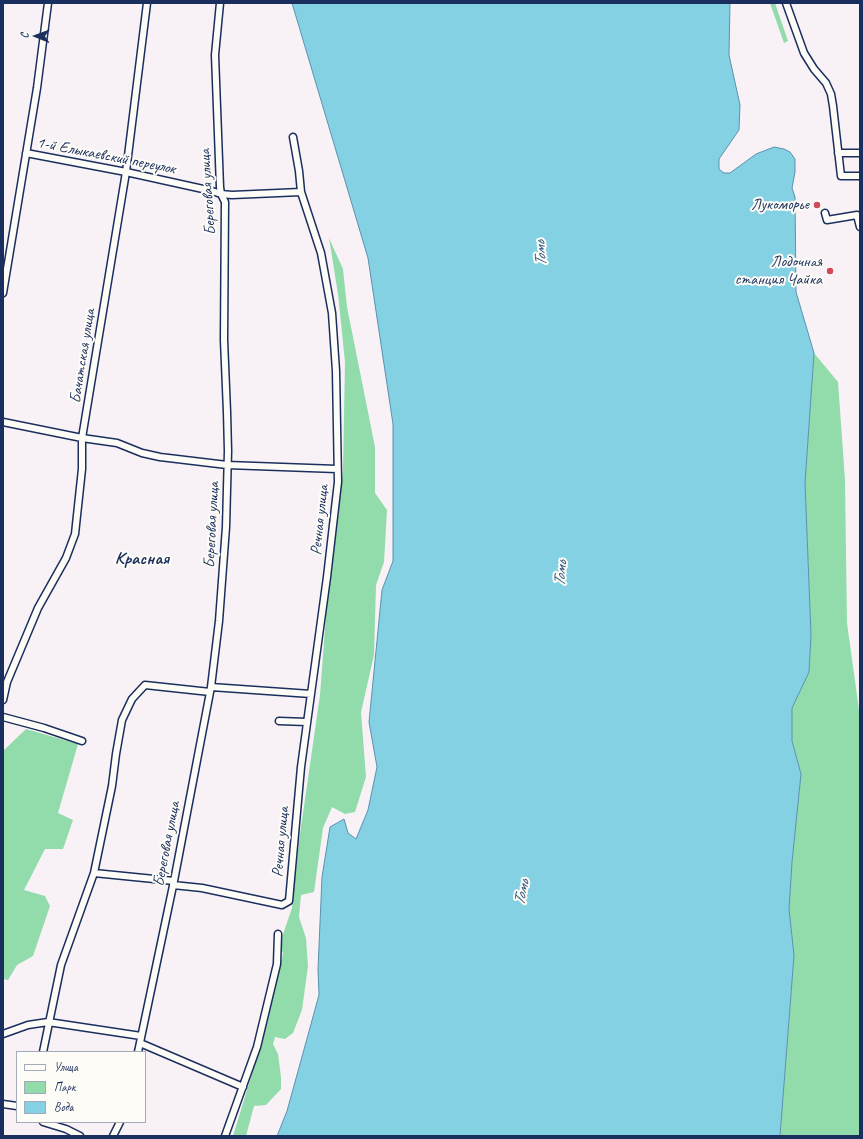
<!DOCTYPE html>
<meta charset="utf-8">
<style>
body{margin:0}
#map{position:relative;width:863px;height:1139px;overflow:hidden;background:#f8f2f7;font-family:Caveat,sans-serif}
canvas{display:block}
.frame{position:absolute;inset:0;border:4px solid #1b2f5e;pointer-events:none}
.legend{position:absolute;left:16px;top:1051px;width:130px;height:72px;box-sizing:border-box;background:#fdfcf7;border:1px solid #a3aaba;margin:0;padding:5px 7px;list-style:none;font-size:12px;color:#1b2f5e}
.legend li{display:flex;align-items:center;gap:8px;height:20px}
.legend b{width:20px;border:1px solid #a3aaba}
.north{position:absolute;left:16px;top:16px;width:40px;height:40px;-webkit-text-stroke:3px #fdfcf7;paint-order:stroke;rotate:271deg;font-size:11px;font-weight:700;line-height:16px;text-align:center;color:#1b2f5e}
.north::after{content:'';display:block;margin:auto;width:14px;height:18px;background:#1b2f5e;clip-path:polygon(50% 0,100% 100%,50% 72%,0 100%)}
</style>
<div id="map">
<canvas width="863" height="1139"></canvas>
<div class="frame"></div>
<ul class="legend">
<li><b style="height:5px;background:#fdfcf7"></b>Улица</li>
<li><b style="height:11px;background:#92dbab"></b>Парк</li>
<li><b style="height:11px;background:#85d1e4"></b>Вода</li>
</ul>
<div class="north">С</div>
</div>
<script>
const context = document.querySelector('canvas').getContext('2d');
context.lineJoin = 'round';
function fillPath(path, color) { context.fillStyle = color; context.fill(path, 'evenodd'); }
const poly = rows => new Path2D(rows.map(r => 'M' + r).join(''));
function strokePath(path, color, width, dash) { context.strokeStyle = color; context.lineWidth = width; context.lineCap = dash ? 'butt' : 'round'; context.setLineDash(dash || []); context.stroke(path); }
function write(font, color, halo, rows, align = 'center') {
  context.font = font + ' Caveat,sans-serif'; context.lineWidth = 4; context.setLineDash([]); context.textBaseline = 'middle'; context.strokeStyle = halo; context.fillStyle = color; for (const [text, x, y, turn = 0] of rows) {
    context.save(); context.translate(x, y); context.rotate((+turn || 0) * Math.PI / 180); context.textAlign = isNaN(turn) ? turn : align; if (halo) context.strokeText(text, 0, 0); context.fillText(text, 0, 0); context.restore();
  }
}
const green = poly([
 [770,3,775,3,788,41,784,43],
 [329,238,343,269,347,307,375,447,375,493,387,510,384,562,376,585,374,655,361,712,366,777,355,812,345,814,332,807,323,828,314,892,301,895,299,917,306,938,308,966,302,1010,293,1033,285,1039,275,1037,273,1044,278,1054,281,1077,281,1089,266,1105,254,1106,246,1136,233,1136,265,1031,283,953,279,946,292,908,299,841,320,695,328,589,343,470,345,362,338,294],
 [814,353,838,382,845,480,847,623,860,717,860,1136,780,1136,794,955,789,909,792,862,801,774,792,741,792,708,809,672,811,635,805,483],
 [26,729,78,744,58,813,73,820,63,849,45,849,24,890,45,896,50,906,33,956,17,965,8,980,3,979,3,751]
]);
const water = poly([
 [292,3,730,3,729,55,740,105,739,130,719,159,719,169,724,173,730,173,756,154,774,147,784,149,790,152,795,159,795,172,792,188,795,197,796,292,814,353,805,483,811,635,809,672,792,708,792,741,801,774,792,862,789,909,794,955,780,1136,277,1136,287,1111,319,995,318,969,322,877,330,827,344,819,348,833,356,839,368,810,377,767,369,722,382,590,393,561,393,424,368,258,292,3]
]);
const minor = poly([
 [786,3,804,53,814,69,826,83,831,94,833,106,841,176,860,176],
 [26,153,126,172,212,191,221,194,232,195,301,192],
 [838,153,860,153],
 [825,213,827,220,857,215,860,227],
 [3,293,37,88,48,3],
 [3,422,82,438,117,443,142,453,160,457,227,465,337,469],
 [211,687,311,694],
 [3,700,7,682,38,608,66,558,75,534,82,469,82,438,126,172,147,3],
 [3,717,44,728,82,741],
 [279,721,307,722],
 [94,873,174,881],
 [173,885,202,888,282,905,289,901,301,767,327,577,338,482,336,371,332,313,321,253,301,192,299,171,293,137],
 [3,1034,28,1025,48,1022,141,1036],
 [140,1043,243,1087],
 [43,1052,61,965,94,873,112,786,116,754,122,720,132,699,145,685,210,692],
 [138,1052,174,881,211,687,219,621,226,527,228,451,227,412,224,340,225,202,221,194,220,187,215,55,220,3],
 [3,1104,17,1106],
 [43,1122,66,1129,80,1136],
 [113,1136,120,1122],
 [225,1136,257,1047,277,964,278,934]
]);
const markers = [
 [817,205,4,"#d1495b"],
 [830,271,4,"#d1495b"]
];
const streetNames = [
 ["1-й Елыкаевский переулок",106,156,11],
 ["Береговая улица",208,192,-94],
 ["Бачатская улица",83,356,-81],
 ["Речная улица",320,520,-84],
 ["Береговая улица",212,525,-87],
 ["Речная улица",281,842,-85],
 ["Береговая улица",167,844,-79]
];
const poiNames = [
 ["Лукоморье",809,205],
 ["Лодочная",822,262],
 ["станция Чайка",822,280]
];
const waterNames = [
 ["Томь",541,254,-94],
 ["Томь",561,574,-85],
 ["Томь",522,893,-78]
];
const quarterNames = [
 ["Красная",142,559]
];
fillPath(green, '#92dbab');
fillPath(water, '#85d1e4');
strokePath(water, '#5b90ae', 1);
strokePath(minor, '#1b2f5e', 9);
strokePath(minor, '#fdfcf7', 6);
for (const [x, y, r, color] of markers) { const dot = new Path2D(); dot.arc(x, y, r, 0, 2 * Math.PI); context.fillStyle = color; context.fill(dot); strokePath(dot, '#fdfcf7', 1.5); }
write('16px', '#1b2f5e', '#fdfcf7', streetNames);
write('16px', '#1b2f5e', '#fdfcf7', poiNames, 'right');
write('italic 17px', '#365880', '#fdfcf7', waterNames);
write('bold 18px', '#1b2f5e', '#fdfcf7', quarterNames);
</script>
